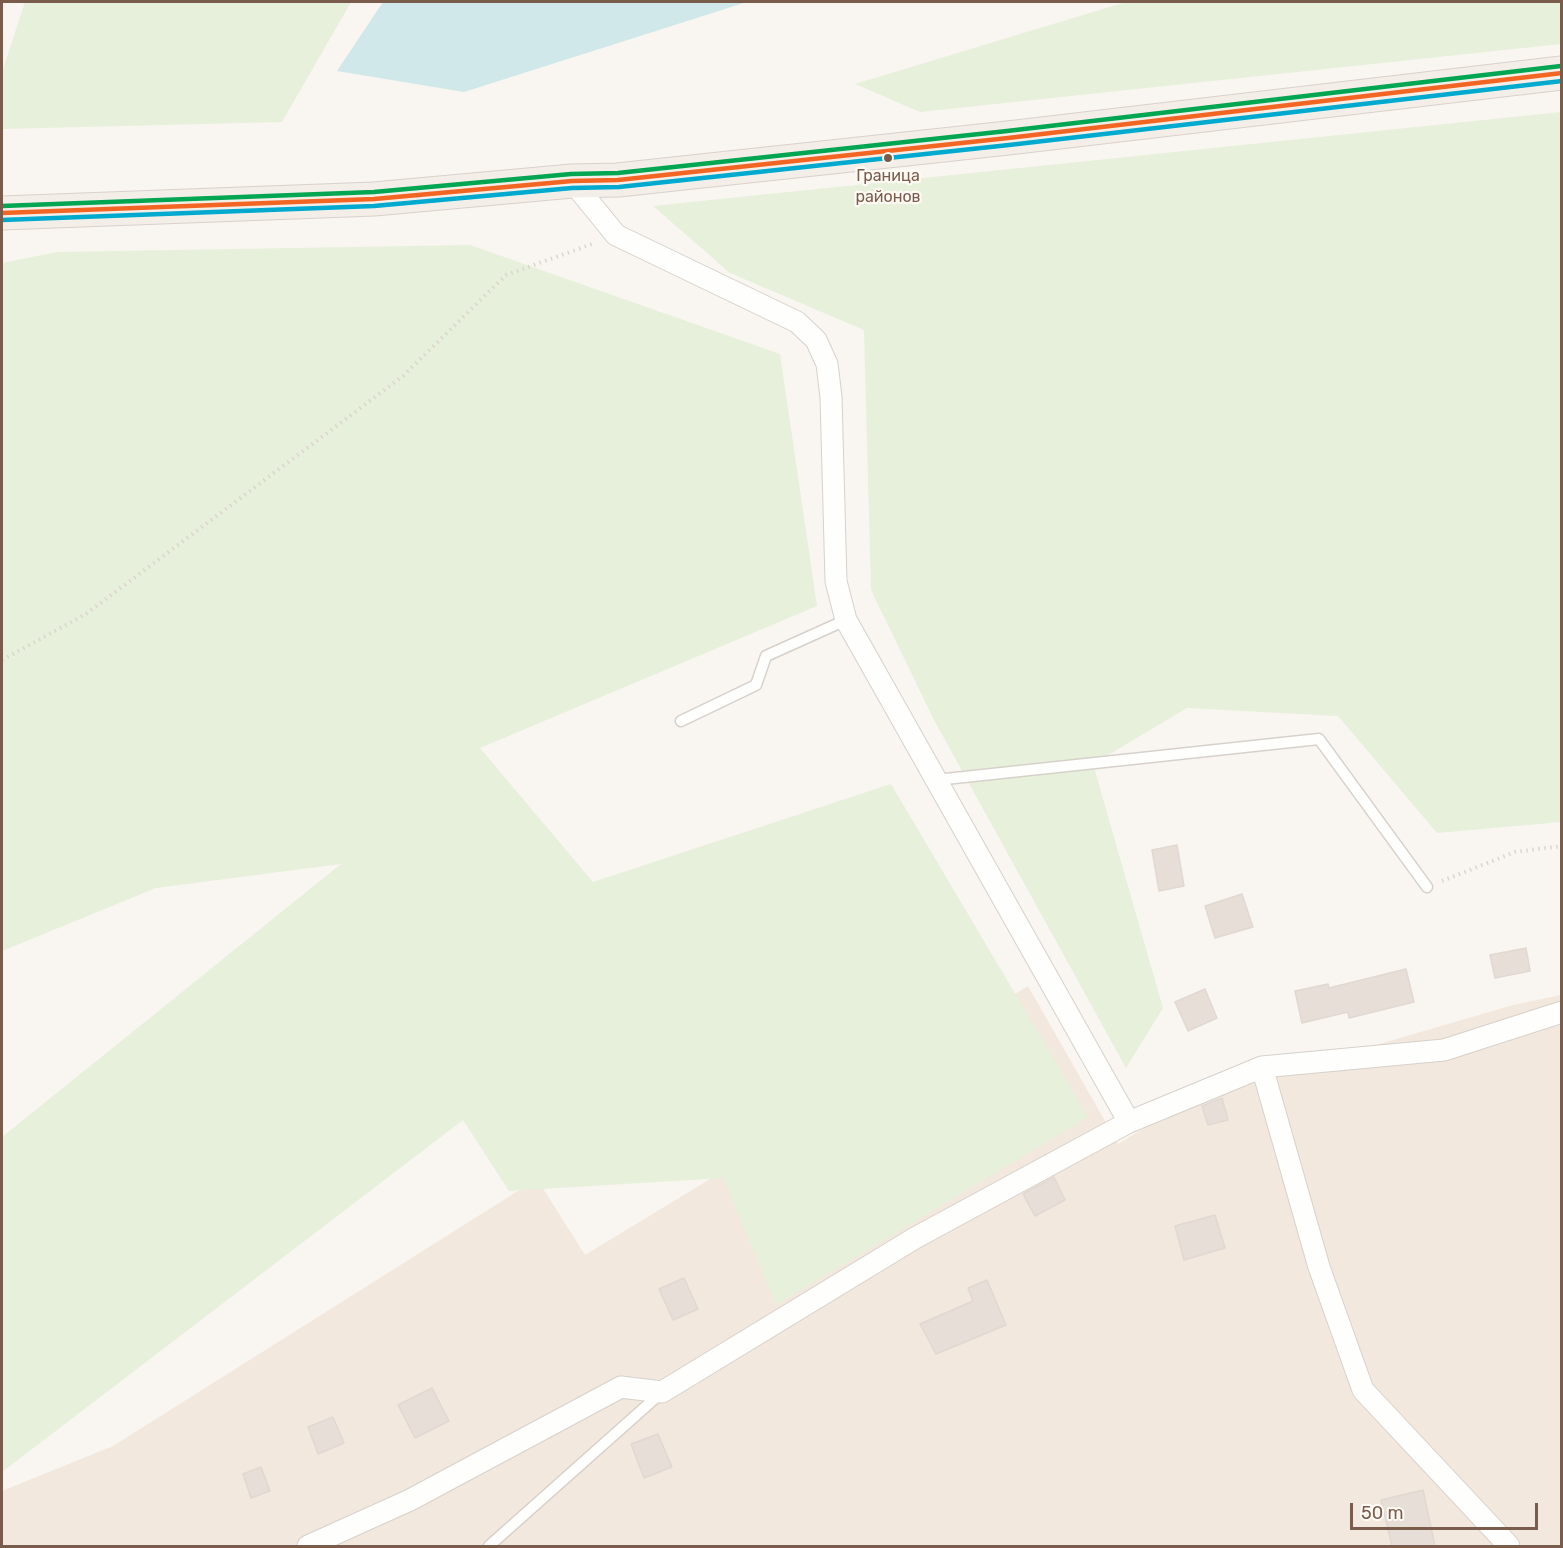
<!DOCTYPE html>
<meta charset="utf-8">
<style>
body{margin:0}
#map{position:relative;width:1563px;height:1548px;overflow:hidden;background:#f9f5f0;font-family:Rubik,sans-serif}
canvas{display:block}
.frame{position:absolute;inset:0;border:3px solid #7a5c4d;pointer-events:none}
.scale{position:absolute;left:1350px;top:1503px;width:188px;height:27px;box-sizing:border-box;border:3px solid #7a5c4d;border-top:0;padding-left:8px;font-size:18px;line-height:21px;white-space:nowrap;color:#7a5c4d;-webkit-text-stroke:4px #fffaf3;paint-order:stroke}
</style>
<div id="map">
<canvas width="1563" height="1548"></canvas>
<div class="frame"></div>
<div class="scale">50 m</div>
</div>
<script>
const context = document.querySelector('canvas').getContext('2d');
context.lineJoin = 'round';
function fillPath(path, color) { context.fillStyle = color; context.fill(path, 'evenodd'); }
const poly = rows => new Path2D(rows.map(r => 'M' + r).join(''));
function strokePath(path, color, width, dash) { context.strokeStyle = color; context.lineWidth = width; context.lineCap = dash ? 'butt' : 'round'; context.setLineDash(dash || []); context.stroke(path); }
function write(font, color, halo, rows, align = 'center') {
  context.font = font + ' Rubik,sans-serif'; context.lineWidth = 4.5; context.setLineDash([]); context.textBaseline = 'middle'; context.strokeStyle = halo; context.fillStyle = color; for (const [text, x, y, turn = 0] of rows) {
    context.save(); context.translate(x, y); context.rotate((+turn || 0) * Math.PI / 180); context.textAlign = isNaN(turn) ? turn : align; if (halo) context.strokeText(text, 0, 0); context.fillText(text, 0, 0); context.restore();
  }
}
const residential = poly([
 [1028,986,1118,1144,1194,1098,1513,1005,1561,995,1561,1546,2,1546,2,1491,113,1446,537,1179,585,1255]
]);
const green = poly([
 [25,2,351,2,282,122,2,129,2,72],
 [1126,2,1561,2,1561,44,920,112,855,84],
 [1561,112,1561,822,1437,833,1338,716,1187,708,1093,764,1163,1008,1126,1068,934,720,871,590,864,330,730,273,653,206],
 [470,245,780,354,817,606,480,748,593,882,891,784,1088,1117,776,1305,723,1178,509,1191,463,1120,2,1472,2,1137,341,864,156,888,2,951,2,263,57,252]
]);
const water = poly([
 [383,2,747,2,464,92,337,71]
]);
const building = poly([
 [1177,845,1184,886,1159,891,1152,850,1177,845],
 [1242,894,1253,927,1215,938,1205,906,1242,894],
 [1526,948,1530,971,1495,978,1490,955,1526,948],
 [1406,969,1414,1002,1349,1018,1348,1012,1302,1023,1295,991,1328,984,1329,988,1406,969],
 [1205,989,1217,1018,1188,1031,1175,1002,1205,989],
 [1222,1098,1228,1120,1208,1125,1202,1106,1222,1098],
 [1054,1177,1065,1200,1035,1216,1023,1194,1054,1177],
 [1215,1215,1225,1248,1184,1260,1175,1226,1215,1215],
 [684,1278,698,1309,673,1320,659,1289,684,1278],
 [987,1280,1006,1325,936,1354,920,1324,973,1301,968,1288,987,1280],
 [432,1388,449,1421,415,1438,398,1405,432,1388],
 [333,1417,344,1443,318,1454,308,1427,333,1417],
 [658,1434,672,1467,644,1478,631,1444,658,1434],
 [261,1467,270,1491,251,1498,243,1474,261,1467],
 [1423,1490,1435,1546,1392,1546,1381,1500,1423,1490]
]);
const path = poly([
 [2,660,86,614,403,376,506,275,595,243],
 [1442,881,1515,852,1562,846]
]);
const lane = poly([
 [681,721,756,685,766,656,846,620],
 [936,780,1319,739,1427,887],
 [489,1546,661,1393]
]);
const street = poly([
 [572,181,616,235,797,322,816,340,827,364,831,397,836,581,846,620,1129,1122],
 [1262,1067,1319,1267,1363,1390,1509,1546],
 [308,1546,410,1500,621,1387,662,1392,915,1238,1129,1122,1262,1067,1444,1050,1562,1012]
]);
const primary = poly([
 [2,213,374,199,572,181,618,180,1008,138,1562,73]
]);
const bus1 = poly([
 [2,213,374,199,572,181,618,180,1008,138,1562,73]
]);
const bus2 = poly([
 [2,220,374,206,572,188,619,187,1009,145,1562,81]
]);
const bus3 = poly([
 [2,206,374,192,571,174,618,173,1007,131,1561,66]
]);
const markers = [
 [888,158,5,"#7a5c4d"]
];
const busNames = [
 ["Граница",888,176],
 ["районов",888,197]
];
fillPath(residential, '#f2e8de');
fillPath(green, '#e7f0db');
fillPath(water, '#d0e8ea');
fillPath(building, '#e6ded7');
strokePath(building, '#e2d8d2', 1.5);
strokePath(lane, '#d7d1cb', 13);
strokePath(street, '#d7d1cb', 23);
strokePath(primary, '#dad1cc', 35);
strokePath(path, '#dcd5d0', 4, [1.5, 4.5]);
strokePath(lane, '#fefefd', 10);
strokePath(street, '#fefefd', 21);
strokePath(primary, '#f3eee8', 33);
strokePath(bus1, '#f26522', 4.5);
strokePath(bus2, '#00a9ce', 4.5);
strokePath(bus3, '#00a651', 4.5);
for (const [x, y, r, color] of markers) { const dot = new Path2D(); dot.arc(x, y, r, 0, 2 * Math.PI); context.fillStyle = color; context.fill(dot); strokePath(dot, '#fffaf3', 2); }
write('16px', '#7a5c4d', '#fffaf3', busNames);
</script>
